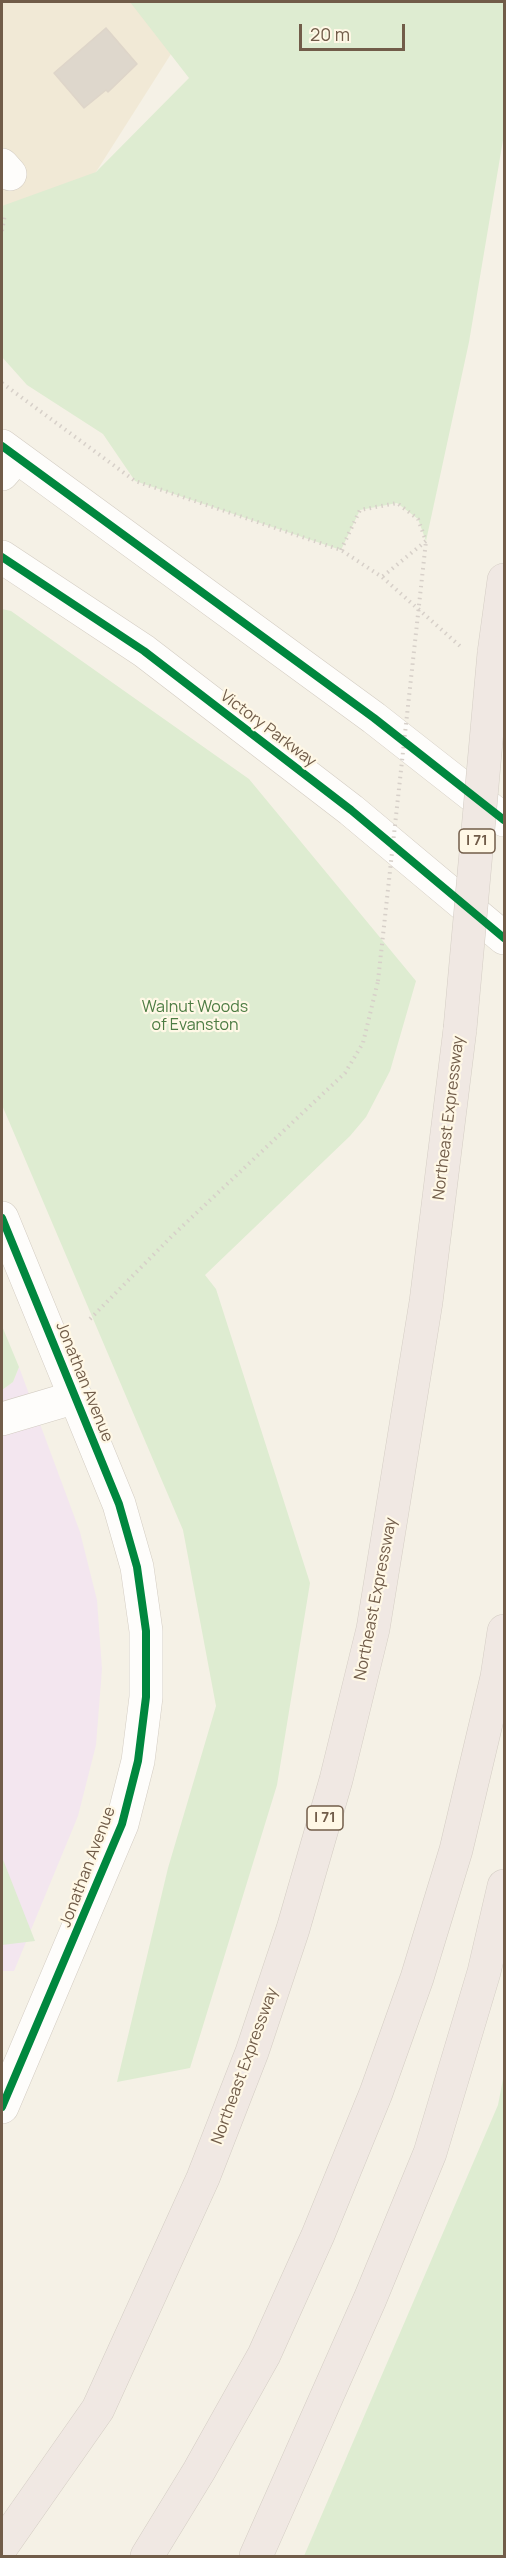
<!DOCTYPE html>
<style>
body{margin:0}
#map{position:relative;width:506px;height:2558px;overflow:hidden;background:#f5f1e6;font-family:Manrope,sans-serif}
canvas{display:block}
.frame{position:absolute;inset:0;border:3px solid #715c49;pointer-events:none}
.scale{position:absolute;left:299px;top:24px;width:106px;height:27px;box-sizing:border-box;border:3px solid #715c49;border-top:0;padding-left:8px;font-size:18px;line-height:21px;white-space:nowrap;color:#715c49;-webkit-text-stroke:4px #fff8e6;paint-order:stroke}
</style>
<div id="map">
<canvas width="506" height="2558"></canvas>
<div class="frame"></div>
<div class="scale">20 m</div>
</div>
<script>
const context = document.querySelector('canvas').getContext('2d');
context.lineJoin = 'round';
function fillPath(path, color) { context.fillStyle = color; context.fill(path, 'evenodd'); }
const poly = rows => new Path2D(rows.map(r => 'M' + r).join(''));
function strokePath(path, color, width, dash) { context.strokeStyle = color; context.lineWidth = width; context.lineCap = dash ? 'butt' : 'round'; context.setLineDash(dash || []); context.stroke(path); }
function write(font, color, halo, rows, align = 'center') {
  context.font = font + ' Manrope,sans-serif'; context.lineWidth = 4.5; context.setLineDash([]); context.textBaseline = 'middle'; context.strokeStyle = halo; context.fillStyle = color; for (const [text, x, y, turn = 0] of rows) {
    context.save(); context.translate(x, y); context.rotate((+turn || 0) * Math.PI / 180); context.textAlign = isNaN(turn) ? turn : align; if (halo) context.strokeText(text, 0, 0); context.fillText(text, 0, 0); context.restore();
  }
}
const residential = poly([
 [2,2,204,2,96,172,2,255]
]);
const education = poly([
 [19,1367,80,1532,97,1600,102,1669,96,1745,78,1816,14,1971,2,1971,2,1390,13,1382]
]);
const green = poly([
 [130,2,504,2,504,134,469,342,426,541,418,519,397,503,360,510,341,550,135,481,103,434,27,385,2,357,2,206,96,172,189,78],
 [2,609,11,611,249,779,416,981,390,1071,366,1117,350,1136,205,1275,216,1289,310,1583,277,1785,190,2068,117,2082,168,1868,216,1706,183,1530,2,1105],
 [2,1326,19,1367,13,1382,2,1390],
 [2,1857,35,1941,2,1945],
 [504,2074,504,2556,304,2556,498,2105]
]);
const building = poly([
 [106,28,137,64,108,92,106,90,84,108,54,73,106,28]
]);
const path = poly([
 [2,231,5,214],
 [2,383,135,481,341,550,382,577,460,646],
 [341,550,360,510,397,503,418,519,426,541,382,577],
 [90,1319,172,1236,345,1073,363,1043,378,981]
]);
const minor = poly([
 [2,165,10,174],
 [2,474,16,458],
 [2,1218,119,1504,137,1567,146,1631,146,1697,138,1761,122,1824,2,2107],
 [2,1419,76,1397]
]);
const tertiary = poly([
 [2,446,374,718,504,820],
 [2,557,144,651,351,810,504,938]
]);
const motorway = poly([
 [494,653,504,580],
 [2,2546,98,2409,203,2178,252,2052,293,1929,336,1780,373,1629,426,1302,460,1029],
 [147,2556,199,2471,264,2355,318,2235,376,2093,417,1978,456,1850,497,1677,504,1631],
 [256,2556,370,2299,430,2153,484,1972,504,1886]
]);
const pathBridge = poly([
 [378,981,426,541]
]);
const motorwayBridge = poly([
 [460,1029,494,653]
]);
const cycleway = poly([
 [2,446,374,718,504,820],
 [2,557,144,651,351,810,504,938],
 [2,1218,119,1504,137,1567,146,1631,146,1697,138,1761,122,1824,2,2107]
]);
const shields = [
 [477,841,36],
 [325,1818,36]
];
const shieldNames = [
 ["I 71",477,841],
 ["I 71",325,1818]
];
const streetNames = [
 ["Victory Parkway",268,729,37],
 ["Northeast Expressway",449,1118,-83],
 ["Jonathan Avenue",84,1382,68],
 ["Northeast Expressway",376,1599,-79],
 ["Jonathan Avenue",88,1867,-69],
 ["Northeast Expressway",245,2066,-70]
];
const parkNames = [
 ["Walnut Woods",195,1008],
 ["of Evanston",195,1026]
];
fillPath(residential, '#f1e9d6');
fillPath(education, '#f3e6ef');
fillPath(green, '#deecd1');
fillPath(building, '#ded7cc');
strokePath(building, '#ded5c9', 1.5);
strokePath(minor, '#d3ccc2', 34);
strokePath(tertiary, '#d3ccc2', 34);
strokePath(motorway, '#d4cdc4', 34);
strokePath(path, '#d7d0c9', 4, [1.5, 4.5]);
strokePath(minor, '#fefdfb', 33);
strokePath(tertiary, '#fefdfb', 33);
strokePath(motorway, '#f0e8e3', 33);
strokePath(motorwayBridge, '#d4cdc4', 34, []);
strokePath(pathBridge, '#d7d0c9', 4, [1.5, 4.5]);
strokePath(motorwayBridge, '#f0e8e3', 33);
strokePath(cycleway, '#00873e', 8);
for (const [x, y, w] of shields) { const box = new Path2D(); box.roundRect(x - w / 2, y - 12, w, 24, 4.5); context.fillStyle = '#fff8e6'; context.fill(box); strokePath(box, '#715c49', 1.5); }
write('bold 15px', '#715c49', null, shieldNames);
write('16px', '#715c49', '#fff8e6', streetNames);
write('16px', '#4d7c43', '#fff8e6', parkNames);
</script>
